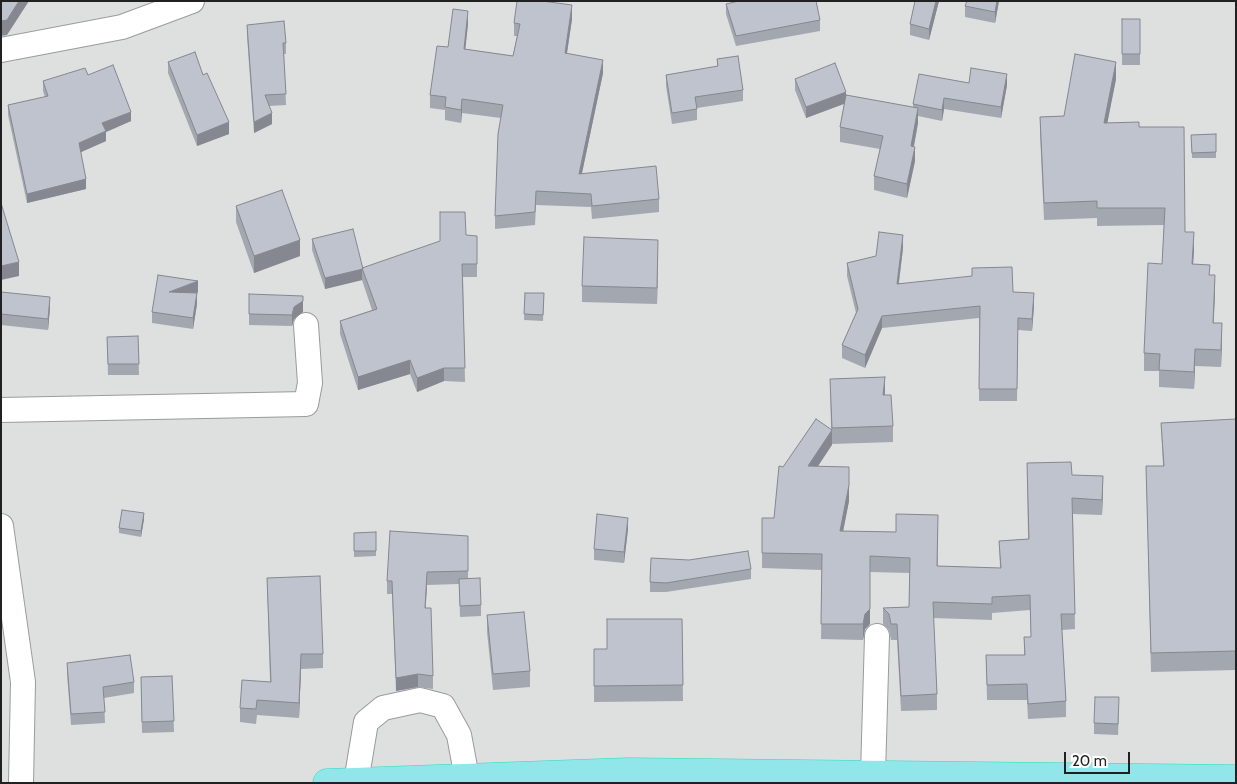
<!DOCTYPE html>
<style>
body{margin:0}
#map{position:relative;width:1237px;height:784px;overflow:hidden;background:#e8e9f1;font-family:Cabin,sans-serif}
canvas{display:block}
.frame{position:absolute;inset:0;border:2px solid #212121;pointer-events:none}
.scale{position:absolute;left:1064px;top:752px;width:66px;height:22px;box-sizing:border-box;border:2px solid #212121;border-top:0;padding-left:6px;font-size:15px;line-height:18px;white-space:nowrap;color:#212121;-webkit-text-stroke:4px #fff;paint-order:stroke}
</style>
<div id="map">
<canvas width="1237" height="784"></canvas>
<div class="frame"></div>
<div class="scale">20 m</div>
</div>
<script>
const context = document.querySelector('canvas').getContext('2d');
context.lineJoin = 'round';
function fillPath(path, color) { context.fillStyle = color; context.fill(path, 'evenodd'); }
const poly = rows => new Path2D(rows.map(r => 'M' + r).join(''));
function strokePath(path, color, width, dash) { context.strokeStyle = color; context.lineWidth = width; context.lineCap = dash ? 'butt' : 'round'; context.setLineDash(dash || []); context.stroke(path); }
const residential = poly([
 [1,1,1236,1,1236,783,1,783]
]);
const minor = poly([
 [1,50,122,27,192,1],
 [1,410,306,404,310,383,306,325],
 [1,526,23,682,21,783],
 [873,774,877,636],
 [356,782,366,722,383,708,420,700,443,706,459,735,467,778]
]);
const highway = poly([
 [327,783,628,772,1236,779]
]);
const wall = poly([
 [939,1,929,40,910,35,910,24],
 [999,1,995,23,965,17,965,6],
 [726,4,820,20,820,31,736,46,726,14],
 [572,19,567,53,603,73,582,173,659,199,659,212,592,219,591,207,536,205,535,225,495,229,495,216,501,118,462,113,461,123,445,120,445,110,430,108,430,95,448,47,468,24,465,49,513,56,517,36,514,36,514,23],
 [1122,19,1140,19,1140,65,1122,65],
 [247,25,286,43,286,54,284,54,286,105,269,106,272,124,254,133,247,36],
 [717,59,743,90,743,101,697,108,697,120,672,124,666,86,666,75,717,67],
 [168,62,203,75,229,134,197,146,168,73],
 [88,75,131,121,106,132,106,141,81,152,86,189,27,203,8,115,8,105,45,97,43,91,43,81],
 [795,79,846,95,913,108,913,104,969,83,1007,85,1001,118,944,109,942,121,918,116,918,123,914,147,915,161,907,198,874,190,874,176,880,149,840,142,840,127,844,104,806,118,795,90],
 [1116,79,1107,123,1139,127,1185,232,1194,250,1193,264,1210,275,1215,292,1213,323,1222,341,1221,367,1195,366,1194,389,1159,387,1159,371,1144,371,1144,353,1162,264,1164,225,1097,226,1097,218,1044,220,1040,134,1040,117,1064,116],
 [1216,134,1216,158,1192,158,1191,135],
 [236,206,300,256,254,273,236,222],
 [466,235,477,249,477,277,463,277,465,382,444,381,417,392,410,374,358,390,340,334,340,321,372,310,362,280,325,289,312,250,312,239,363,268],
 [903,248,899,283,1013,292,1034,306,1032,331,1018,330,1017,401,979,401,979,318,882,328,865,368,842,358,842,345,856,313,847,276,847,263,876,256],
 [658,256,657,304,582,302,582,286],
 [198,281,198,292,197,293,197,304,193,329,152,323,152,312],
 [1,292,50,308,48,330,1,325],
 [525,293,544,293,543,321,524,320],
 [249,294,303,312,294,319,292,326,249,325],
 [138,336,139,375,108,375,107,337],
 [830,379,885,395,893,426,893,442,832,444,818,466,849,501,843,531,896,532,938,530,938,566,1000,568,999,541,1028,539,1027,463,1072,475,1103,491,1102,515,1073,514,1075,629,1062,630,1066,701,1066,717,1028,719,1027,700,987,700,986,655,1024,655,1024,637,1031,637,1030,610,992,613,992,620,933,618,937,694,937,710,901,711,897,640,891,640,889,630,883,624,883,608,909,607,910,573,870,572,870,624,865,629,863,640,821,639,822,570,762,568,762,518,774,518,783,467,831,429],
 [1236,419,1236,670,1151,672,1146,466,1163,466,1161,423],
 [144,519,141,537,119,533,119,528],
 [628,529,624,563,594,560,594,549],
 [354,533,376,551,376,556,354,557],
 [468,536,468,578,481,605,481,616,460,617,459,584,427,585,425,608,433,676,433,689,418,687,396,691,392,594,387,594,387,581],
 [751,569,751,579,666,592,650,592,650,582],
 [267,578,323,654,323,668,301,669,299,718,257,715,256,724,240,722,240,708,270,682],
 [487,615,530,671,530,687,493,690,487,632],
 [682,619,683,701,594,702,594,649,607,649],
 [67,663,134,682,134,693,104,698,105,723,71,725,67,674],
 [172,676,174,732,142,733,141,677],
 [1119,708,1118,735,1094,734,1094,723]
]);
const shadedWall = poly([
 [19,1,29,1,7,35,1,36,1,21],
 [936,1,939,1,929,40,929,29],
 [997,1,999,1,995,23,995,12],
 [572,5,572,19,565,66,565,53],
 [468,11,468,24,464,62,464,49],
 [603,60,603,73,579,187,579,174],
 [1116,62,1116,79,1104,140,1104,123],
 [1007,74,1007,85,1001,118,1001,107],
 [846,92,846,103,806,118,806,107],
 [944,98,944,109,942,121,942,110],
 [462,99,462,113,461,123,461,110],
 [918,108,918,123,911,160,911,146],
 [131,112,131,121,106,132,106,141,79,153,79,143,102,123],
 [272,113,272,124,254,133,254,122],
 [229,122,229,134,197,146,197,135],
 [915,147,915,161,907,198,907,184],
 [86,179,86,189,27,203,27,194],
 [1194,232,1194,250,1192,281,1192,264],
 [903,235,903,248,897,296,897,284],
 [300,240,300,256,254,273,254,256],
 [658,240,658,256,657,304,657,288],
 [19,262,19,276,1,280,1,266],
 [362,269,362,280,325,289,325,278],
 [1215,275,1215,292,1213,340,1213,323],
 [198,281,198,292,197,293,197,304,193,329,193,318,169,292],
 [1034,293,1034,306,1032,331,1032,319],
 [303,296,303,312,294,319,292,326,292,315,294,307],
 [50,297,50,308,48,330,48,319],
 [882,316,882,328,865,368,865,355],
 [1222,323,1222,341,1221,367,1221,350],
 [1195,349,1195,366,1194,389,1194,372],
 [410,360,410,374,358,390,358,377],
 [444,368,444,381,417,392,417,378],
 [885,377,885,393,883,411,883,395],
 [832,430,832,445,808,481,808,466],
 [849,467,849,501,840,547,840,531],
 [1103,476,1103,491,1102,515,1102,500],
 [144,513,144,519,141,537,141,531],
 [628,518,628,529,624,563,624,552],
 [870,556,870,624,865,629,863,640,863,624],
 [427,572,427,585,425,621,425,608],
 [301,654,301,669,299,718,299,703],
 [418,674,418,687,396,691,396,678]
]);
const building = poly([
 [1,1,19,1,7,20,1,21,1,1],
 [517,1,542,1,572,5,565,53,603,60,579,174,656,166,659,199,592,206,591,194,536,191,535,212,495,216,498,134,503,105,462,99,461,110,445,107,446,97,430,95,437,46,448,47,453,9,468,11,464,49,513,56,520,24,514,23,517,1],
 [739,1,816,1,820,20,736,36,726,4,739,1],
 [915,1,936,1,929,29,910,24,915,1],
 [967,1,997,1,995,12,965,6,967,1],
 [1122,19,1140,19,1140,54,1122,54,1122,19],
 [284,21,286,43,283,43,286,94,265,95,272,113,254,122,247,25,284,21],
 [195,52,203,75,207,73,229,122,197,135,168,62,195,52],
 [1075,54,1116,62,1104,123,1139,122,1139,127,1184,127,1185,232,1194,232,1192,264,1210,265,1209,275,1215,275,1213,323,1222,323,1221,350,1195,349,1194,372,1159,370,1160,354,1144,353,1148,263,1162,264,1165,208,1097,208,1097,201,1044,203,1040,117,1064,116,1075,54],
 [738,56,743,90,695,97,697,109,672,113,666,75,718,66,717,59,738,56],
 [835,63,846,92,806,107,795,79,835,63],
 [113,65,131,112,102,123,106,131,79,143,86,179,27,194,8,105,48,96,43,81,85,68,88,75,113,65],
 [971,68,1007,74,1001,107,944,98,942,110,913,104,919,74,969,83,971,68],
 [846,95,918,108,911,146,915,147,907,184,874,176,883,136,840,127,846,95],
 [1216,134,1216,152,1192,153,1191,135,1216,134],
 [282,190,300,240,254,256,236,206,282,190],
 [1,203,19,262,1,266,1,203],
 [440,212,465,212,466,235,477,236,477,264,462,264,465,368,444,368,417,378,410,360,358,377,340,321,377,309,362,268,440,241,440,212],
 [353,229,363,269,325,278,312,239,353,229],
 [879,232,903,235,897,284,972,276,972,268,1012,267,1013,292,1034,293,1032,319,1018,318,1017,389,979,389,980,306,882,316,865,355,842,345,858,309,847,263,876,256,879,232],
 [584,237,658,240,657,288,582,286,584,237],
 [158,275,198,281,169,292,197,293,193,318,152,312,158,275],
 [1,292,50,297,48,319,1,314,1,292],
 [525,293,544,293,543,315,524,314,525,293],
 [249,294,303,296,303,301,294,307,292,315,249,314,249,294],
 [138,336,139,364,108,364,107,337,138,336],
 [885,377,883,395,891,395,893,426,832,428,830,379,885,377],
 [816,419,832,430,808,466,849,467,849,485,840,531,896,532,896,514,938,515,937,566,1001,568,999,541,1029,539,1027,463,1071,462,1072,475,1103,476,1102,500,1072,498,1075,614,1061,614,1066,701,1028,704,1027,684,987,685,986,655,1025,655,1024,637,1031,637,1030,595,992,597,992,604,933,602,937,694,901,696,897,624,891,624,889,614,883,608,909,607,910,558,870,556,870,609,865,614,863,624,821,624,822,554,762,553,762,518,774,518,779,466,783,467,816,419],
 [1236,419,1236,651,1151,653,1146,466,1164,466,1161,423,1236,419],
 [122,510,144,513,141,531,119,528,122,510],
 [597,514,628,518,624,552,594,549,597,514],
 [390,531,468,536,468,571,427,572,425,608,431,608,433,676,418,674,396,678,392,581,387,581,390,531],
 [376,532,376,551,354,551,354,533,376,532],
 [748,551,751,569,666,583,650,582,651,558,689,560,748,551],
 [320,576,323,654,301,654,299,703,257,700,256,709,240,708,242,680,271,682,267,578,320,576],
 [480,578,481,605,460,606,459,579,480,578],
 [524,612,530,671,493,674,487,615,524,612],
 [607,619,682,619,683,685,594,686,594,649,607,649,607,619],
 [130,655,134,682,103,687,105,712,71,714,67,663,130,655],
 [172,676,174,721,142,722,141,677,172,676],
 [1095,697,1119,697,1118,724,1094,723,1095,697]
]);
fillPath(residential, '#dedfdf');
strokePath(minor, '#9b9b9b', 26);
strokePath(highway, '#27ddc5', 29);
strokePath(minor, '#fff', 24);
strokePath(highway, '#90e6e8', 28);
fillPath(wall, '#a3a8b0');
fillPath(shadedWall, '#858890');
fillPath(building, '#bec3cd');
strokePath(building, '#858890', 1);
</script>
